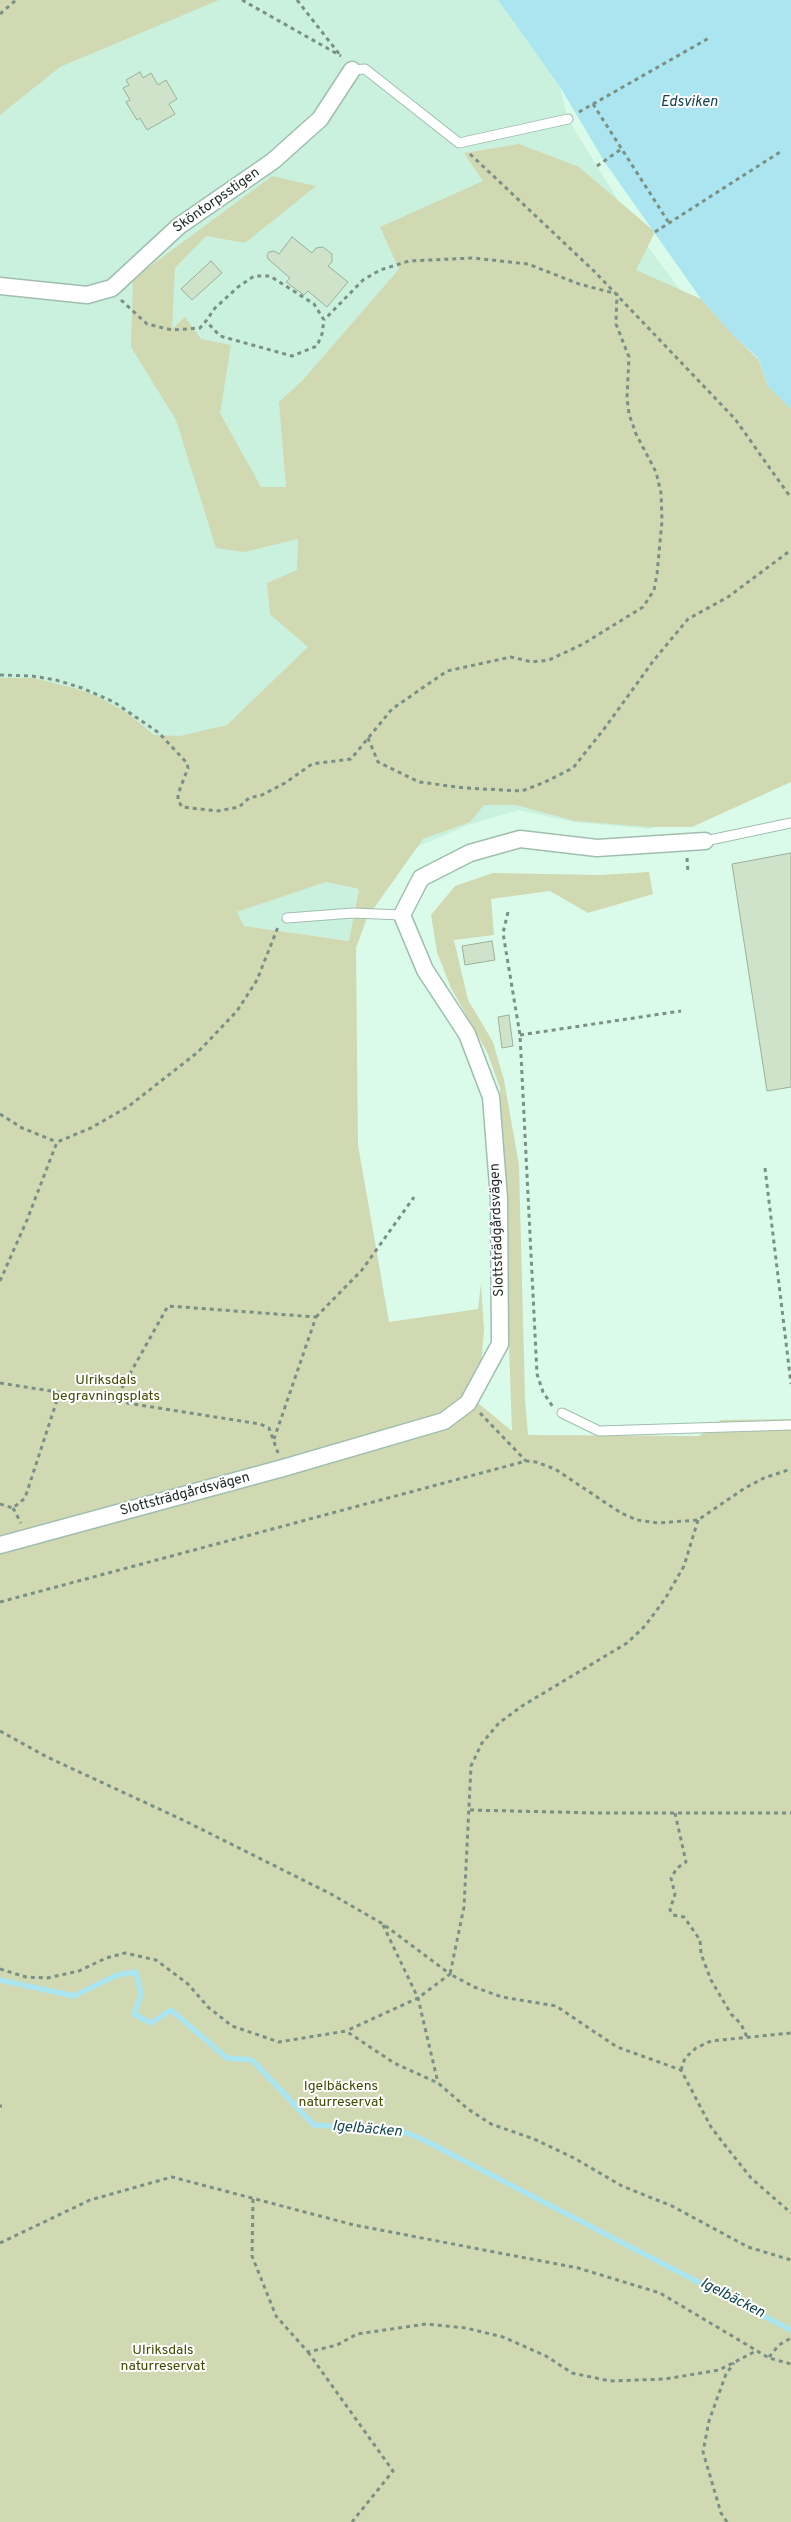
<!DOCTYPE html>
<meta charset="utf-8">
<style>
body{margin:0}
canvas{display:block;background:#dbfbea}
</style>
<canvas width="791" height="2522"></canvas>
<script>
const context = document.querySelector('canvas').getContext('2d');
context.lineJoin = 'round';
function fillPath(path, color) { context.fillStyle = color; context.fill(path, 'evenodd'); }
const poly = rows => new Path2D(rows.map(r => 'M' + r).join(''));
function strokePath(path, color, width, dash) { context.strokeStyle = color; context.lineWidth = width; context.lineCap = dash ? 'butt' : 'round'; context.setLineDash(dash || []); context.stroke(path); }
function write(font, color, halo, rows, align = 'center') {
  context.font = font + ' Overpass,sans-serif'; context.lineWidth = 4; context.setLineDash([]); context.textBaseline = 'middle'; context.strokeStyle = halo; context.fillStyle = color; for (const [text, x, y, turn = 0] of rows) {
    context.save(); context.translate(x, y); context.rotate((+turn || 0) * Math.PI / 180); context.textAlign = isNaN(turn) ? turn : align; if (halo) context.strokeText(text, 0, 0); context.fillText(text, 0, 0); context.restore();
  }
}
const built = poly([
 [0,0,498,0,560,87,568,119,640,236,715,337,791,409,791,679,651,829,573,822,519,810,471,824,400,854,0,850],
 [326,882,359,889,350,941,244,926,237,912]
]);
const green = poly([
 [0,0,219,0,60,67,0,115],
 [519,144,579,167,655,232,636,270,701,299,733,335,758,359,768,386,791,409,791,782,692,827,649,827,575,821,516,805,484,805,470,822,423,839,367,918,356,948,358,1145,389,1322,478,1309,481,1283,484,1330,478,1403,512,1431,500,1088,487,1052,451,988,437,952,431,915,455,886,493,873,600,875,649,872,653,894,588,913,550,891,491,899,494,935,454,940,468,1000,493,1042,504,1080,519,1165,525,1398,528,1435,699,1436,721,1420,791,1419,791,2522,0,2522,0,678,33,678,74,688,97,696,129,714,154,735,180,736,227,725,308,647,270,614,267,583,297,570,298,539,245,552,216,548,176,420,131,347,133,279,272,176,316,186,245,243,206,236,175,268,172,329,185,317,201,339,231,345,220,413,261,487,286,487,279,402,303,380,399,269,380,227,483,181,464,153],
 [326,882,359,889,349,941,244,926,237,912]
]);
const water = poly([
 [498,0,791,0,791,409,768,386,758,358,733,335,701,299,604,161,560,87]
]);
const stream = poly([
 [0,1980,74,1996,117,1975,136,1972,141,1995,134,2014,151,2023,171,2010,227,2058,252,2060,314,2125,399,2130,422,2139,791,2330]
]);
const building = poly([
 [140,72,143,78,151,73,158,85,166,80,177,99,169,104,175,114,147,130,140,118,137,120,126,102,130,100,123,88,129,85,126,80,140,72],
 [292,237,312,253,316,248,323,247,332,254,332,262,328,266,348,282,327,307,308,291,304,295,286,282,290,278,268,259,267,255,269,252,274,251,279,254,292,237],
 [211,261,222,273,192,300,181,289,211,261],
 [791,853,791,1087,767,1091,732,864,791,853],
 [492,941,495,960,465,965,462,946,492,941],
 [509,1015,513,1046,502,1048,498,1017,509,1015]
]);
const path = poly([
 [242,0,341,56],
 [297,0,340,55],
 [0,14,16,0],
 [593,104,669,223],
 [579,112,709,38],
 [470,154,594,271,735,419,791,498],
 [597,166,620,150],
 [655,232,780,152],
 [121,300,147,324,172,330,200,328,206,321,215,308,238,287,254,276,270,276,314,304,324,320,322,334,317,346,292,356,220,336,206,321],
 [0,675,32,676,56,680,82,688,114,702,159,733,187,763,188,768,178,794,178,800,182,807,218,811,239,807,249,798,262,795,285,783,312,764,351,759,392,709,447,671,511,657,532,662,549,660,583,644,643,607,654,590,657,574,662,521,661,493,656,472,636,434,629,414,627,398,629,357,616,324,617,294,579,284,528,264,473,258,409,261,380,270,363,280,324,320],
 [368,738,378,762,419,782,465,788,522,791,545,782,573,768,604,729,654,660,688,619,728,597,791,550],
 [687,858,688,872],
 [508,912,503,933,520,1035,537,1374,543,1392,553,1407],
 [520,1035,681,1011],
 [0,1114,22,1128,57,1142],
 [765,1168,791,1384],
 [0,1281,27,1220,57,1142,91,1128,129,1106,198,1052,237,1011,257,980,278,927],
 [316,1317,362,1270,414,1197],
 [0,1383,260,1424,269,1428,278,1453],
 [114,1402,168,1306,316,1317,274,1439],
 [480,1413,526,1461],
 [0,1504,13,1508,25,1498,59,1394],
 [13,1508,21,1523],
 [698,1520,684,1566,665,1599,645,1626,627,1643,522,1706,499,1723,482,1743,471,1766,464,1907,450,1974,474,1987,502,1997,556,2006,617,2047,681,2070,711,2127,724,2144,751,2178,791,2213],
 [0,1602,526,1461,536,1462,555,1469,621,1513,637,1520,658,1523,698,1520,745,1488,764,1478,791,1469],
 [0,1731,47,1757,185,1821,331,1894,383,1924,450,1974,418,1998,346,2031],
 [470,1810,597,1813,791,1813],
 [675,1813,686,1862,677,1868,671,1878,675,1894,670,1910,673,1915,684,1917,700,1940,701,1954,711,1980,731,2014,741,2024,747,2037],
 [383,1925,418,1998,438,2083],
 [0,1969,26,1977,47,1978,79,1971,106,1958,125,1953,156,1960,188,1984,208,2007,232,2026,279,2042,346,2031,394,2063,438,2083,468,2109,491,2124,534,2139,574,2158,622,2186,672,2206,748,2247,791,2260],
 [681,2070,685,2058,696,2048,711,2041,791,2033],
 [0,2106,2,2106],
 [253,2199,252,2256,276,2316,308,2352,337,2345,357,2334,426,2324,466,2328,503,2337,546,2356,572,2373,610,2381,665,2379,719,2370,756,2351],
 [0,2243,90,2200,172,2177,354,2225,578,2268,660,2293,769,2358,791,2364],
 [308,2352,393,2471,352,2522],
 [769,2357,779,2345,791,2338],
 [727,2522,721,2513,703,2452,709,2421,726,2374,734,2363]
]);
const service = poly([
 [352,70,365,69,459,143,568,119],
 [705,841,791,823],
 [287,918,353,913,402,915],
 [562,1413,599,1431,791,1425]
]);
const minor = poly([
 [0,286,87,295,112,288,179,226,273,161,320,119,352,70],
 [0,1545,283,1468,444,1421,468,1403,500,1344,499,1199,491,1097,467,1034,425,970,402,915,421,878,470,853,520,839,597,848,705,841]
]);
const streetNames = [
 ["Sköntorpsstigen",217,201,-35],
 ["Slottsträdgårdsvägen",498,1230,-92],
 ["Slottsträdgårdsvägen",185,1495,-15]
];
const parkNames = [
 ["Ulriksdals",106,1381],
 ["begravningsplats",106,1397],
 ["Igelbäckens",341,2087],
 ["naturreservat",341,2103],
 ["Ulriksdals",163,2351],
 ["naturreservat",163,2367]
];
const waterNames = [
 ["Edsviken",689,103],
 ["Igelbäcken",367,2130,5],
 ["Igelbäcken",732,2299,27]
];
fillPath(built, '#caf1dd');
fillPath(green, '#d1d9b2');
fillPath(water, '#abe5f0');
strokePath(stream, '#abe5f0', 5.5);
fillPath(building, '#cfe3ca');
strokePath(building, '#9db099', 1);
strokePath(service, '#a0beaf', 11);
strokePath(minor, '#a0beaf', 19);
strokePath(path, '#7b9085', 3, [4, 4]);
strokePath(service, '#fff', 9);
strokePath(minor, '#fff', 16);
write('14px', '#1e2924', '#fff', streetNames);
write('14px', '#424900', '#fff', parkNames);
write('italic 15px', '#13464e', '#fff', waterNames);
</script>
